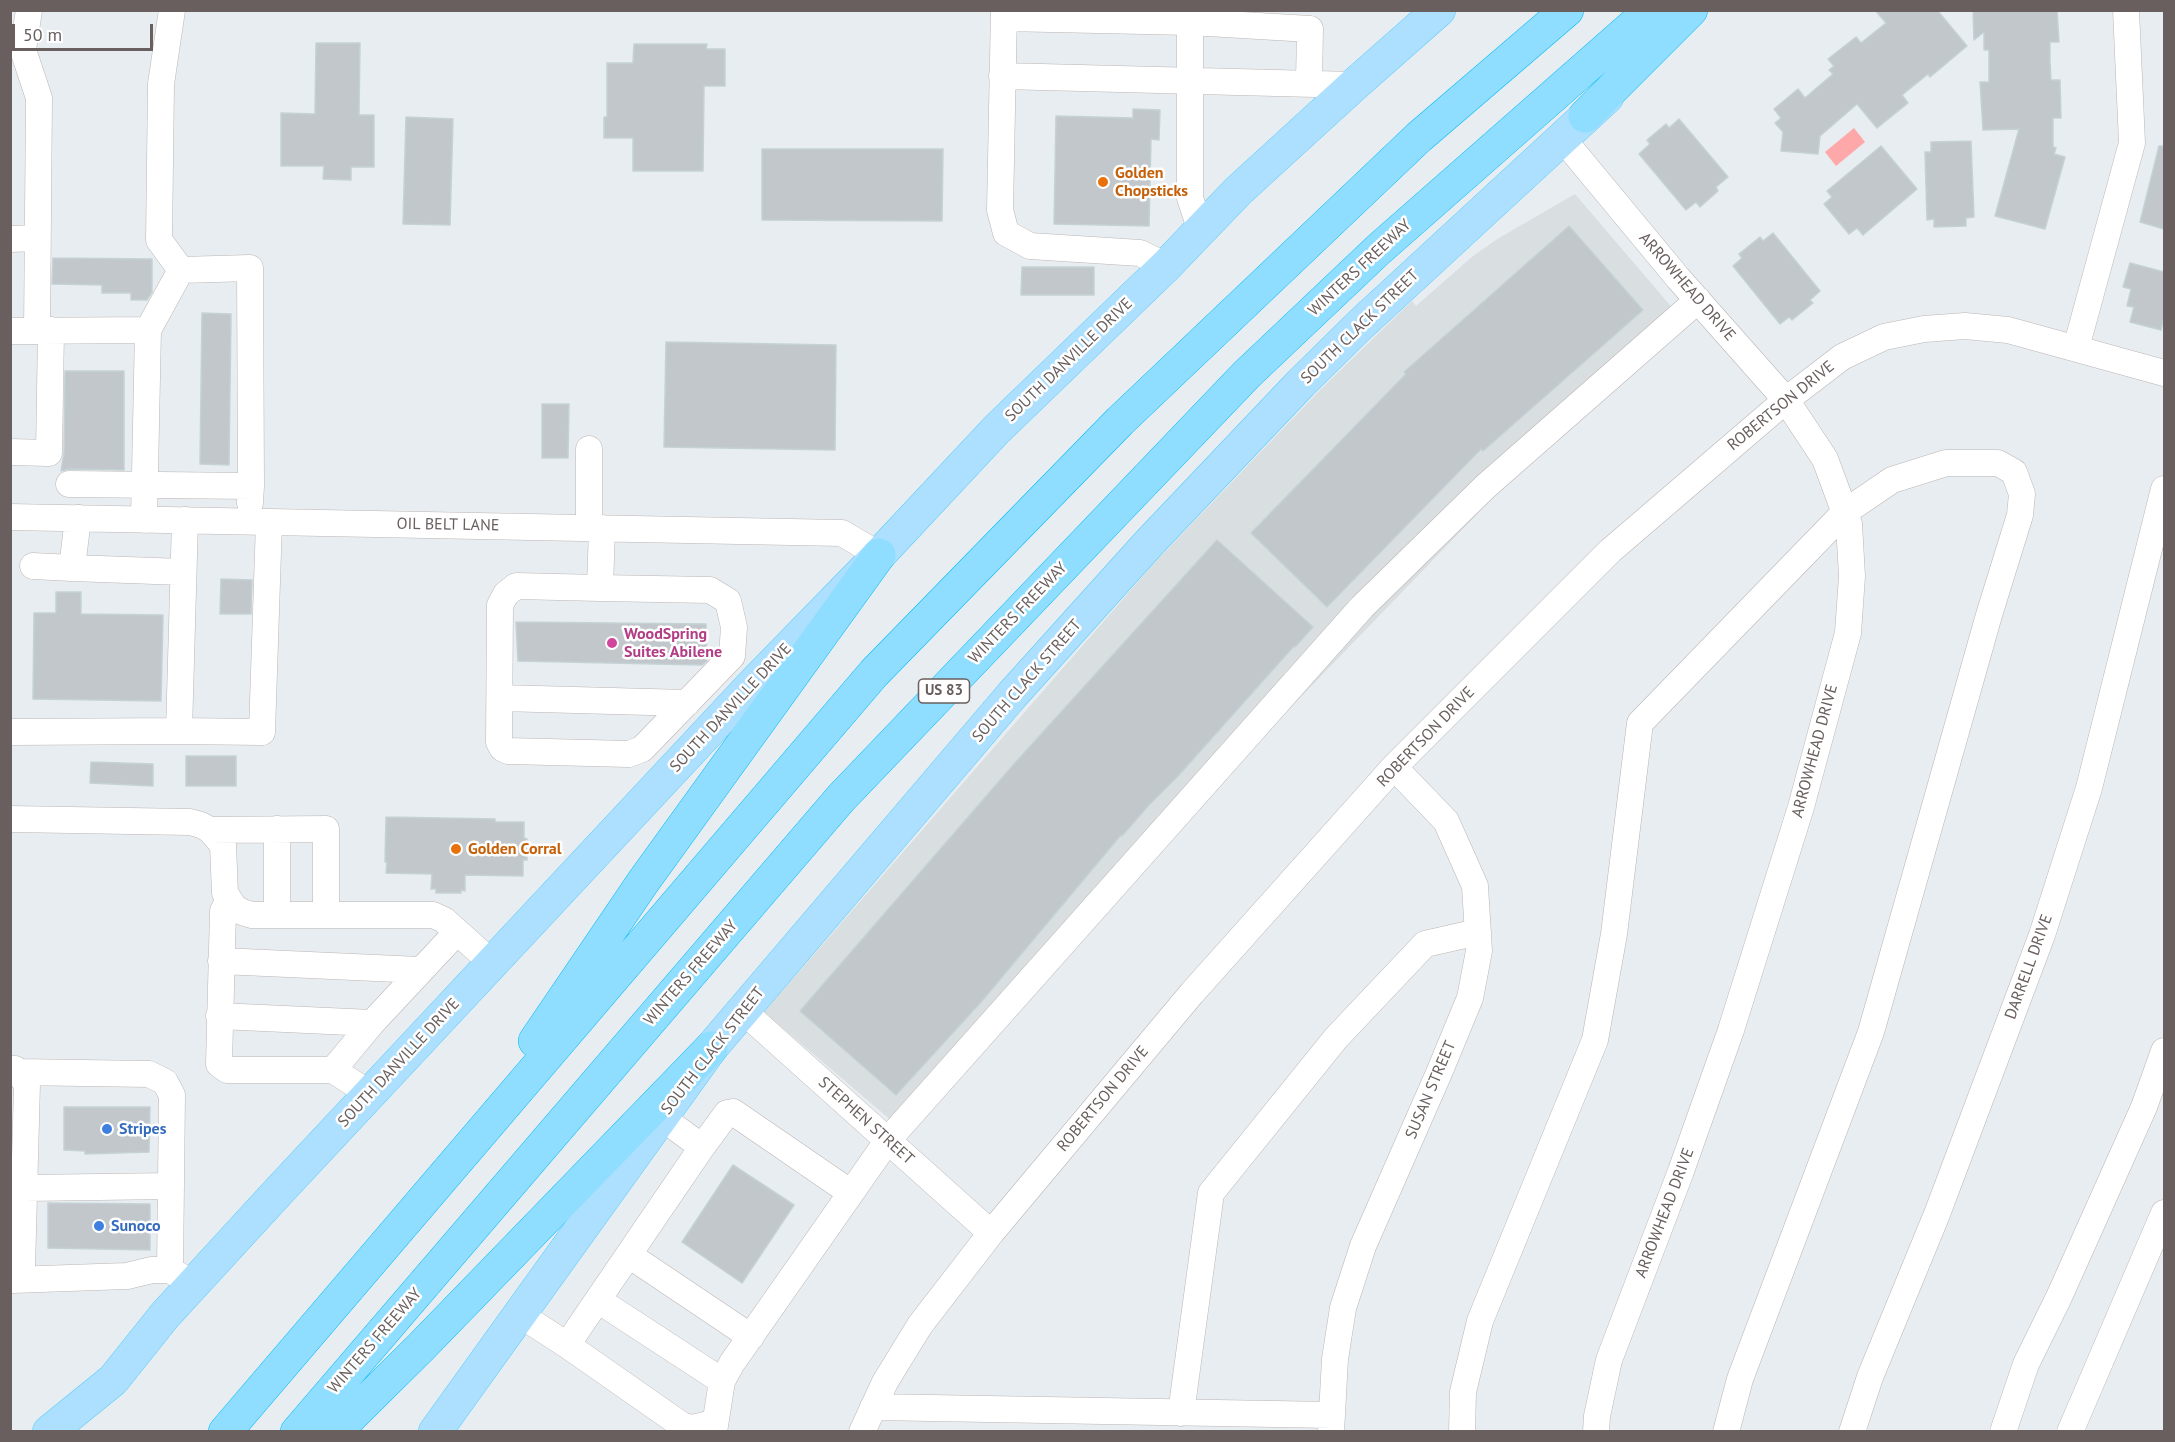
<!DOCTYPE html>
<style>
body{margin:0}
#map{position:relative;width:2175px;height:1442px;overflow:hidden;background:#e7edf1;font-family:"PT Sans",sans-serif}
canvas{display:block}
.frame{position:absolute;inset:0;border:12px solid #685f5e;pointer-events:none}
.scale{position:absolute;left:12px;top:24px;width:141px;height:27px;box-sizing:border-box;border:3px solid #685f5e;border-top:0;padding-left:8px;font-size:18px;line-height:21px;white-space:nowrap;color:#685f5e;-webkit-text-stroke:4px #fff;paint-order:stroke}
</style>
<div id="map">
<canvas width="2175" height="1442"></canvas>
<div class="frame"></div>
<div class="scale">50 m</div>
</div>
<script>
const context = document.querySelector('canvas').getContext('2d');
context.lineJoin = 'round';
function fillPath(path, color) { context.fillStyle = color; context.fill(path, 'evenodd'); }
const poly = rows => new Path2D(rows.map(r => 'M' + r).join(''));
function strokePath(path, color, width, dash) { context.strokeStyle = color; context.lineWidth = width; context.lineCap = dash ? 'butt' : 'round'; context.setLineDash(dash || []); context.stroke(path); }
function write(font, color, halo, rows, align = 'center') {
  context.font = font + ' "PT Sans",sans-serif'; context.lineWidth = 5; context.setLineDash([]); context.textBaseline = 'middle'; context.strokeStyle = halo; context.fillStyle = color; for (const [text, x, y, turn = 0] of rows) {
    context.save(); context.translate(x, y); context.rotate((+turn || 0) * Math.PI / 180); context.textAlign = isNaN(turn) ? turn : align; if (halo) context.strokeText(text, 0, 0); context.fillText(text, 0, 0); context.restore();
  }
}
const industrial = poly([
 [1575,194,1674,310,892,1121,764,1012,1157,560,1323,387,1412,301,1416,306,1473,256,1499,238]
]);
const water = poly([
 [1854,128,1865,142,1836,166,1825,152]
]);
const building = poly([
 [1875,10,1937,10,1967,46,1930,77,1928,74,1902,95,1908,103,1877,128,1857,104,1820,136,1818,154,1781,151,1783,132,1775,123,1781,118,1774,109,1798,89,1805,98,1833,74,1829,70,1834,66,1828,59,1856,37,1861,43,1886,23,1875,10],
 [1973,10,2057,10,2059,42,2050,42,2050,61,2051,80,2060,80,2061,118,2053,118,2053,147,2056,148,2054,154,2065,157,2045,229,1995,216,2019,129,1983,130,1980,82,1989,82,1989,50,1984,50,1984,32,1974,40,1973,10],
 [316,43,360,43,359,115,374,115,374,167,351,167,351,180,323,179,324,166,281,166,281,113,315,114,316,43],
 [634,44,707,44,706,49,725,49,725,86,704,86,703,171,633,171,633,138,604,138,604,117,607,117,607,63,633,63,634,44],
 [1133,109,1160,110,1159,140,1151,139,1149,226,1054,224,1056,116,1133,118,1133,109],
 [406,117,453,119,450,225,403,224,406,117],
 [1679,119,1728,177,1716,187,1718,191,1700,207,1696,202,1686,210,1639,154,1650,144,1647,140,1666,124,1669,128,1679,119],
 [1971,141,1974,217,1966,218,1966,226,1934,227,1934,219,1927,220,1925,152,1931,152,1931,142,1971,141],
 [1881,146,1917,189,1863,235,1857,228,1849,234,1824,204,1832,197,1827,191,1881,146],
 [2159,146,2164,146,2164,229,2140,222,2159,146],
 [762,149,943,149,942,221,762,220,762,149],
 [1569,226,1643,310,1483,451,1481,449,1327,607,1251,533,1406,374,1404,372,1569,226],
 [1773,233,1820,291,1810,300,1813,303,1792,320,1789,317,1780,324,1733,266,1742,258,1739,254,1760,237,1763,241,1773,233],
 [53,258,152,259,152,292,147,300,131,300,131,293,102,293,102,285,52,284,53,258],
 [2130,263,2164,272,2164,316,2161,330,2130,322,2134,307,2127,306,2131,289,2123,287,2130,263],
 [1022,267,1094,267,1094,295,1021,295,1022,267],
 [202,313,231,314,229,465,200,464,202,313],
 [666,342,836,345,835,450,664,447,666,342],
 [65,371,124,371,124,470,69,469,61,471,64,453,65,371],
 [542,404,569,404,568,458,542,458,542,404],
 [1217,540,1313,627,1295,647,1294,646,1179,775,1149,805,1122,836,1121,835,982,1001,896,1095,800,1011,1014,764,1217,540],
 [221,579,252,580,251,614,220,614,221,579],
 [56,592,81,592,81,614,163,615,161,701,33,699,34,613,56,613,56,592],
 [516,622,706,624,707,661,702,665,518,661,516,622],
 [186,756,236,756,236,786,186,786,186,756],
 [91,762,153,764,153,786,90,783,91,762],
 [386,817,495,819,495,822,524,822,524,838,527,839,527,860,523,860,523,876,465,875,465,891,461,890,461,893,436,893,436,889,431,889,432,874,386,873,387,862,385,862,386,817],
 [64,1107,150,1107,149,1152,85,1154,85,1151,64,1150,64,1107],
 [733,1165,794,1205,742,1283,682,1242,733,1165],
 [48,1203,150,1204,150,1250,48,1248,48,1203]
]);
const minor = poly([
 [29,10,23,50,39,98,37,331],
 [1004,10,1000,210,1006,233,1030,246,1140,253,1166,266],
 [1004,18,1190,22,1191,10],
 [1002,76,1354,85],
 [1562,138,1678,278,1786,400,1825,459,1849,524,1852,576,1848,633,1801,807,1731,1030,1681,1171,1609,1360,1597,1416,1596,1432],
 [1201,231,1190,198,1190,22,1310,29,1309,83],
 [10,239,37,238],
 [181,270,250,268,251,486],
 [148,330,181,270,159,240,161,84,172,10],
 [10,331,148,330,144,520],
 [2076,348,2132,143,2126,10],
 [10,452,49,453,51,330],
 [69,484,251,486,250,503],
 [10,517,842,533,879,555],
 [78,518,72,568,183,572],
 [589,528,589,449],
 [33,566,72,568],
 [600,588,710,590,728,601,734,627,732,656,642,749,629,754,508,751,502,748,499,742,500,605,506,594,516,586,600,588,602,528],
 [500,698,687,703],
 [179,731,262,732,269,522],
 [10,732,179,731,185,520],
 [10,819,190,822,201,825,210,830,223,845,225,893,234,907,242,912,252,915,433,915,444,920,492,963],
 [277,829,277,915],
 [210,830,326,829,326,915],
 [228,901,223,911,219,1064,227,1070,333,1070,370,1094],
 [221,961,420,970],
 [742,1010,991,1233],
 [219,1016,372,1023],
 [10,1069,15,1069,27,1084,22,1269,10,1280],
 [333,1070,372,1023,457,932],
 [17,1072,149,1074,165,1082,172,1095,170,1270],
 [661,1117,702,1147,727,1113,733,1112,851,1193],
 [24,1188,171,1186],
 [629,1255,751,1337],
 [12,1280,127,1276,152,1270,170,1270,185,1279],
 [598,1300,722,1381],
 [519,1314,567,1345,683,1426,692,1428,714,1423],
 [567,1345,702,1147],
 [873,1407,1332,1415],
 [1181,1413,1211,1193,1336,1038,1425,944,1478,932],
 [714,1432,722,1381,732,1363,888,1140,1362,607,1486,486,1698,300],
 [862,1432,885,1382,920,1325,991,1233,1192,993,1394,767,1610,551,1786,400,1842,357,1884,337,1924,329,1965,326,2008,330,2164,373],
 [1331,1432,1335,1359,1343,1308,1363,1246,1439,1073,1470,998,1479,951,1475,886,1446,821,1394,767],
 [1462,1432,1463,1392,1480,1321,1595,1040,1614,934,1640,723,1845,512,1892,480,1946,463,1998,463,2014,472,2022,494,2020,515,1989,615,1871,1032,1740,1379,1726,1432],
 [1852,1432,1870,1377,1937,1214,2042,935,2089,788,2164,489],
 [2003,1432,2026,1364,2059,1297,2144,1107,2164,1051],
 [2070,1432,2164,1213]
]);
const major = poly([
 [49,1432,113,1380,165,1315,278,1192,754,683,879,555,997,429,1166,266,1238,191,1354,85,1439,10],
 [435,1432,711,1048,1012,695,1149,543,1301,383,1361,324,1607,97]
]);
const highway = poly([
 [1585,116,1691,10],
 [535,1041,643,882,879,555],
 [225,1432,874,673,1120,421,1419,137,1567,10],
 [297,1432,841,798,1247,374,1379,249,1651,10],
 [335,1432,421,1347,711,1048]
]);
const markers = [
 [1103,182,6,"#e8710a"],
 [612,643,6,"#d1479c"],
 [456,849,6,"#e8710a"],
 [107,1129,6,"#3f7fe0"],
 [99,1226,6,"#3f7fe0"]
];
const shields = [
 [944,691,51]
];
const shieldNames = [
 ["US 83",944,691]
];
const foodNames = [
 ["Golden",1115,173],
 ["Chopsticks",1115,191],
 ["Golden Corral",468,849]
];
const streetNames = [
 ["WINTERS FREEWAY",1360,268,-43],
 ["ARROWHEAD DRIVE",1687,287,49],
 ["SOUTH CLACK STREET",1360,327,-44],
 ["SOUTH DANVILLE DRIVE",1069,360,-44],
 ["ROBERTSON DRIVE",1781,406,-39],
 ["OIL BELT LANE",448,525,1],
 ["WINTERS FREEWAY",1018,613,-46],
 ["SOUTH CLACK STREET",1027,681,-49],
 ["SOUTH DANVILLE DRIVE",731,708,-47],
 ["ROBERTSON DRIVE",1426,737,-46],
 ["ARROWHEAD DRIVE",1815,751,-75],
 ["DARRELL DRIVE",2029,967,-70],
 ["WINTERS FREEWAY",691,973,-49],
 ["SOUTH CLACK STREET",713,1051,-52],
 ["SOUTH DANVILLE DRIVE",399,1063,-47],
 ["SUSAN STREET",1431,1090,-67],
 ["ROBERTSON DRIVE",1103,1099,-50],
 ["STEPHEN STREET",866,1121,42],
 ["ARROWHEAD DRIVE",1665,1213,-69],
 ["WINTERS FREEWAY",375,1341,-49]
];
const hotelNames = [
 ["WoodSpring",624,634],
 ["Suites Abilene",624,652]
];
const shopNames = [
 ["Stripes",119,1129],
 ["Sunoco",111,1226]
];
fillPath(industrial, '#d9dee0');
fillPath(water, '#ffa8a9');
fillPath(building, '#c1c7ca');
strokePath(building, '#c4d2d6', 1.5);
strokePath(minor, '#bcb5b4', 27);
strokePath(major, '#57cdf9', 34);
strokePath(highway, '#00bbf7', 34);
strokePath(minor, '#fff', 26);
strokePath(major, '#addfff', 33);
strokePath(highway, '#8fddff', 33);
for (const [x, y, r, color] of markers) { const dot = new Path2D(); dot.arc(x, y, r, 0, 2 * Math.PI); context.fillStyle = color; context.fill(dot); strokePath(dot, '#fff', 2); }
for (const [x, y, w] of shields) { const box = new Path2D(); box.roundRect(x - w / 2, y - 12, w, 24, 4.5); context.fillStyle = '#fff'; context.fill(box); strokePath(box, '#685f5e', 1.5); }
write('bold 15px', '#685f5e', null, shieldNames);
write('bold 16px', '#c56008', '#fff', foodNames, 'left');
write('16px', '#685f5e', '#fff', streetNames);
write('bold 16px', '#b23c85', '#fff', hotelNames, 'left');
write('bold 16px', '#366cbe', '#fff', shopNames, 'left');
</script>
